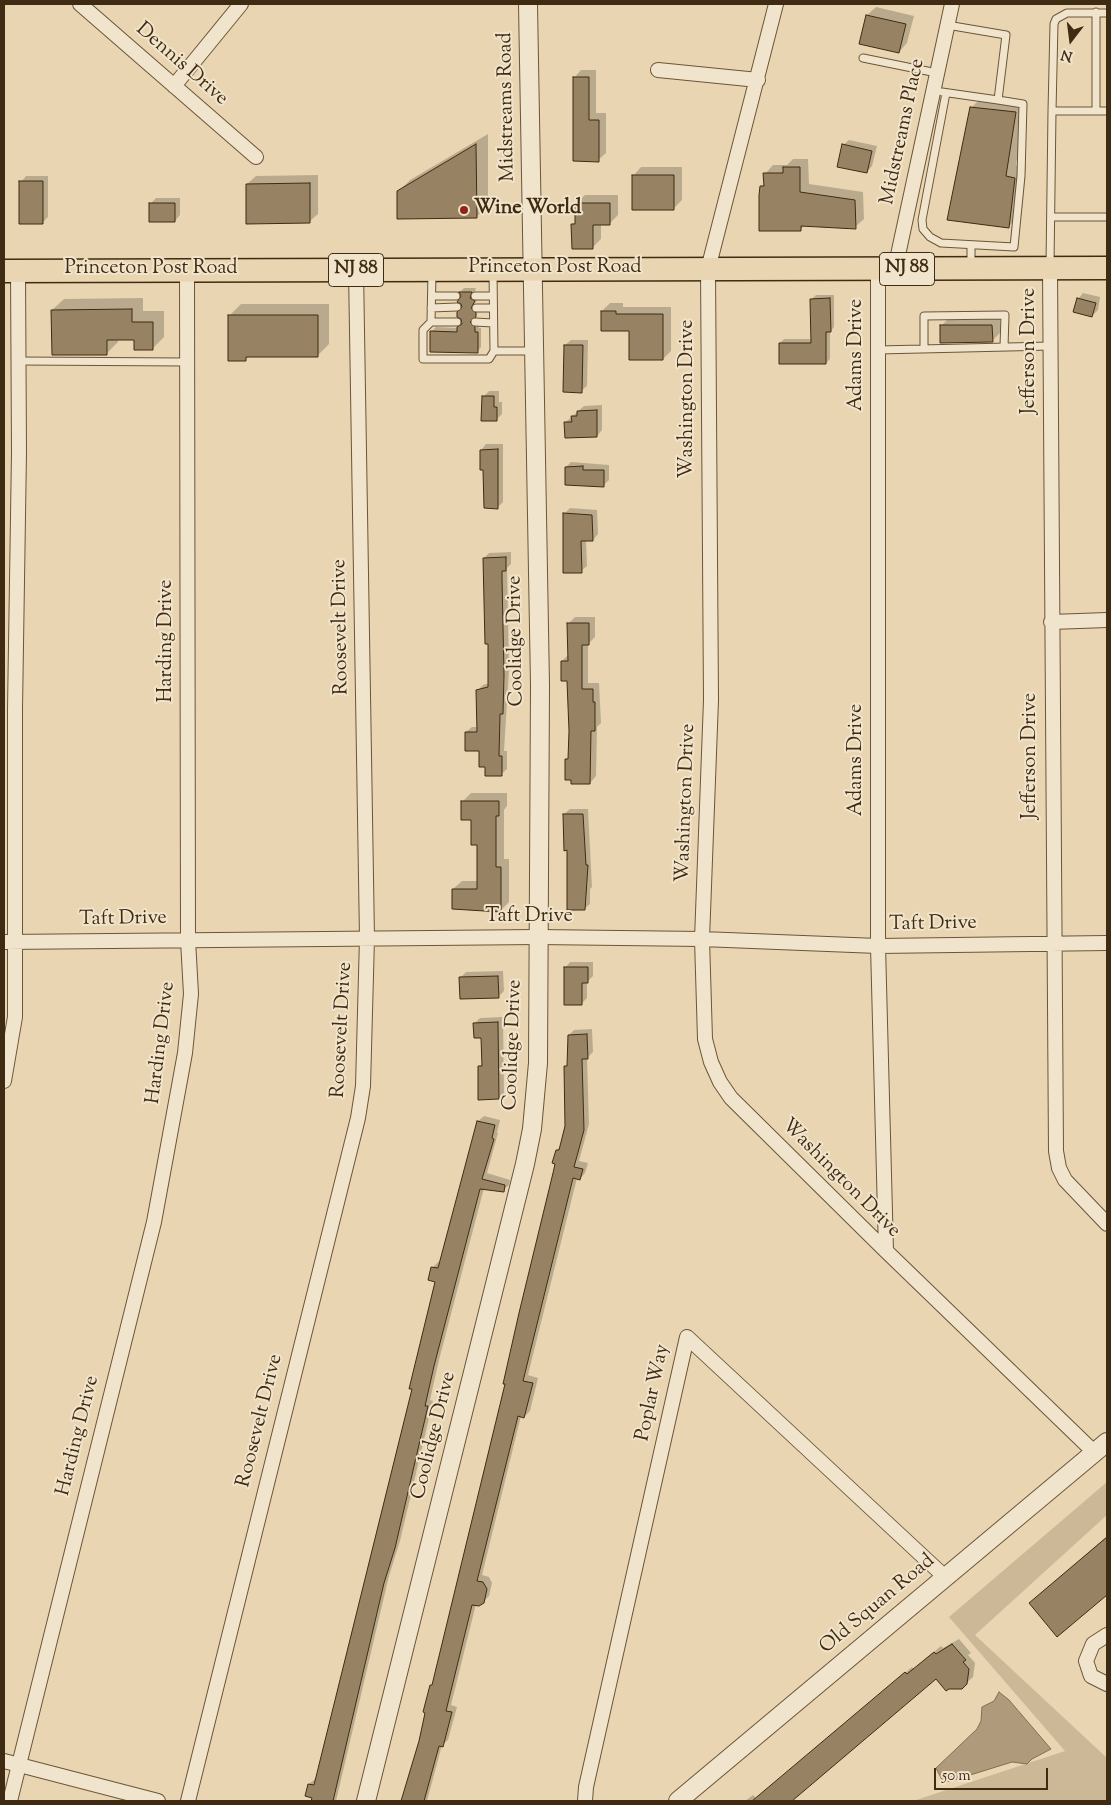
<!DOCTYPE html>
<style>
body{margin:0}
#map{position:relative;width:1111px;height:1805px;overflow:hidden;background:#e9d5b1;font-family:"Sorts Mill Goudy",serif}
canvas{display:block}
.frame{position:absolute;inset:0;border:5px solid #3f2b11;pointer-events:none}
.north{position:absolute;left:1046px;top:15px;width:50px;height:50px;-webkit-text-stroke:4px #f1e4cc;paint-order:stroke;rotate:195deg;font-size:14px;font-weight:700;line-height:20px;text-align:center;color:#3f2b11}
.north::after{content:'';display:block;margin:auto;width:18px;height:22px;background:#3f2b11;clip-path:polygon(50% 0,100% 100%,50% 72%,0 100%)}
.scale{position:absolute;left:934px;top:1768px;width:114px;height:22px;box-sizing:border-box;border:2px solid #3f2b11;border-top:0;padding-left:6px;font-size:15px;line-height:18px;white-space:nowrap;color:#3f2b11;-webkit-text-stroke:4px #f1e4cc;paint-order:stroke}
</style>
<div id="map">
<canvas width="1111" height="1805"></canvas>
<div class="frame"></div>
<div class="north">N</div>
<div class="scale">50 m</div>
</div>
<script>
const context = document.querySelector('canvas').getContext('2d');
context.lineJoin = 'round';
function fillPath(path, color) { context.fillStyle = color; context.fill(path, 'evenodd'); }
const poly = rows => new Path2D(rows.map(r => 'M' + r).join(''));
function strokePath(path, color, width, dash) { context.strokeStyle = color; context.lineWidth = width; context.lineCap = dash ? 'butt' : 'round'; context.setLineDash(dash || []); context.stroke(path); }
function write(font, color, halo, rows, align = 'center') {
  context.font = font + ' "Sorts Mill Goudy",serif'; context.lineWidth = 4; context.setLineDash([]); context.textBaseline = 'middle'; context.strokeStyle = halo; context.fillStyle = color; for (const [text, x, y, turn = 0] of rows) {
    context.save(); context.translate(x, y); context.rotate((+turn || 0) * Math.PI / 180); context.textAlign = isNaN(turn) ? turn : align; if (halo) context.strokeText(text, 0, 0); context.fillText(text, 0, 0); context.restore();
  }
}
const green = poly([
 [1107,1482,1107,1515,975,1635,1107,1758,1107,1801,913,1801,1065,1751,949,1617]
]);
const water = poly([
 [999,1692,1009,1700,1051,1749,1032,1759,1027,1764,1012,1762,951,1781,943,1782,936,1768,977,1729,981,1721,982,1707,994,1701,999,1692]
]);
const shadow = poly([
 [876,7,914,16,907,43,899,52,867,15],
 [581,70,596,70,596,113,606,113,606,153,598,160,574,78],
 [983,96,1026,101,1016,165,1026,166,1020,215,1008,227,971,108],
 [488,134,488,206,476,217,398,192,410,180],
 [849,140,877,146,872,166,867,172,843,145],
 [793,159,808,159,809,184,863,192,864,219,855,227,805,225,800,230,761,187,765,183,765,174,773,165,787,165],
 [641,167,682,167,682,200,673,209,633,176],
 [318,175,318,214,309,222,247,184,256,176],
 [26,176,48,176,48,217,42,223,21,182],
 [585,195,618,195,618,215,609,224,601,224,601,239,592,248,573,225,576,221,576,203],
 [156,198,180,198,180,215,175,221,151,203],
 [464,288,476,288,474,294,479,298,474,304,479,311,473,317,479,323,479,328,481,328,481,347,477,352,431,332,436,327,458,328,463,323,464,307,460,292],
 [1083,293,1100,297,1098,310,1092,316,1078,299],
 [816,295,834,295,834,327,830,332,830,359,826,363,780,343,784,339,812,339,812,299],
 [143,298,143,311,164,311,164,337,152,349,135,338,118,338,118,342,106,354,52,310,64,299],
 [610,303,623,303,623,307,671,307,671,351,663,359,630,330,602,311],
 [241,304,329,304,329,344,318,355,249,356,246,359,229,316],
 [950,317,1000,317,1001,332,992,341,941,326],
 [571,340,588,340,587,386,581,391,565,345],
 [489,391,499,391,499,402,502,402,502,414,496,420,483,397],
 [602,405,602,430,597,436,566,422,584,406],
 [486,444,503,444,503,502,498,507,485,469,481,450],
 [571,462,609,465,609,480,603,486,583,486,583,483,566,467],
 [570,508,597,510,598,534,593,540,586,540,587,566,581,571,564,514],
 [511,552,511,564,507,568,509,669,504,751,507,751,507,769,501,774,486,766,480,749,466,732,472,727,478,727,478,690,483,685,490,683,484,558,489,553],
 [575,617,595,617,595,637,588,644,588,683,599,683,601,723,597,727,596,776,590,783,566,760,570,756,568,679,562,661,569,654,569,623],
 [471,793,507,793,507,806,504,810,504,859,509,859,509,902,501,910,453,889,462,881,478,881,478,844,472,819,462,802],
 [570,809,588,809,592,887,590,889,590,904,584,909,568,849,564,814],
 [570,962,593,962,593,976,587,982,587,998,581,1004,565,968],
 [503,971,504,991,498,997,461,977,466,972],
 [503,1017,504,1093,499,1098,479,1067,483,1063,482,1037,475,1023,480,1018],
 [592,1029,593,1052,587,1058,589,1124,579,1161,588,1163,585,1173,580,1179,577,1178,528,1375,538,1378,530,1411,524,1417,521,1416,482,1575,489,1577,492,1583,489,1596,483,1602,476,1604,451,1705,457,1707,448,1740,442,1745,427,1801,403,1801,420,1741,431,1686,434,1683,506,1383,554,1174,557,1150,561,1146,566,1126,565,1067,568,1064,569,1035,574,1030],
 [484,1116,500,1120,497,1133,498,1133,487,1173,510,1180,509,1185,503,1190,484,1188,439,1360,430,1400,433,1401,400,1541,389,1576,336,1801,312,1801,313,1797,309,1784,315,1779,317,1779,413,1389,437,1281,433,1267,438,1262,441,1262,478,1121],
 [1107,1536,1107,1593,1057,1635,1030,1603],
 [959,1639,971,1653,968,1655,975,1663,973,1677,961,1688,936,1678,790,1801,745,1801,753,1795,756,1798,781,1779,912,1667,914,1669,941,1646,943,1648]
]);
const building = poly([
 [866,15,906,24,899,53,859,44,866,15],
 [573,77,589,77,589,120,599,120,599,162,573,161,573,77],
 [970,107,1016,112,1006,176,1015,178,1009,228,947,220,970,107],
 [476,144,477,218,397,219,397,191,476,144],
 [842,144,872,151,867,173,837,167,842,144],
 [783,167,800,167,800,192,855,200,856,229,801,226,801,231,759,231,759,195,760,186,764,186,763,173,783,173,783,167],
 [632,175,674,175,674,210,632,210,632,175],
 [19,181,43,181,43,224,19,224,19,181],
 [310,183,310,223,246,224,246,184,310,183],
 [149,203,175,203,175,222,149,222,149,203],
 [575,203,610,203,610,225,593,225,593,249,572,249,571,224,575,224,575,203],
 [459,292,472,292,470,298,475,301,471,308,476,313,476,317,470,322,475,327,475,332,478,332,478,353,430,352,430,331,457,332,457,327,462,324,461,319,457,317,457,312,462,307,461,304,457,302,461,296,459,292],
 [830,298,831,332,826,332,826,364,779,364,779,343,811,343,810,299,830,298],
 [1077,298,1096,303,1092,317,1073,312,1077,298],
 [132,309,132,322,153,322,153,350,134,350,134,340,107,340,107,355,52,355,51,310,132,309],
 [601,311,616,311,616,314,663,314,663,360,629,360,629,331,601,331,601,311],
 [228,315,318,315,318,357,246,357,246,361,228,361,228,315],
 [940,325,992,325,993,342,940,343,940,325],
 [564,345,583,345,582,393,563,392,564,345],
 [482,396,494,396,494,407,497,407,497,421,481,421,482,396],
 [597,410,597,437,565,438,564,422,572,422,571,416,577,416,577,411,597,410],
 [498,449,498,509,484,508,483,470,480,470,480,450,498,449],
 [583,466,583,470,604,470,604,487,565,485,565,467,583,466],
 [563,513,592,515,593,541,581,541,582,573,563,573,563,513],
 [506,557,506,571,502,571,502,578,504,675,503,714,500,714,499,756,502,756,502,776,485,776,485,767,479,767,479,751,465,751,465,732,477,732,476,690,488,687,488,644,485,644,483,558,506,557],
 [567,623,589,623,589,645,582,645,582,689,593,689,593,702,595,702,595,731,591,731,590,784,571,784,571,780,565,780,565,759,568,759,569,731,567,681,561,681,561,661,568,661,567,623],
 [461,801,499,801,499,816,496,816,496,867,501,867,501,912,452,909,452,889,477,889,477,845,471,845,471,820,461,820,461,801],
 [563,814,583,814,586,865,588,865,585,910,567,910,567,850,564,851,563,814],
 [564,967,588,967,588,983,582,983,582,1005,564,1005,564,967],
 [498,976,499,998,460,999,459,977,498,976],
 [498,1022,499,1099,478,1100,478,1066,482,1066,481,1038,474,1038,473,1023,498,1022],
 [587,1034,588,1059,582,1059,584,1130,574,1167,583,1169,580,1180,573,1178,523,1381,533,1383,524,1418,518,1416,477,1581,483,1582,487,1589,484,1603,479,1606,472,1605,446,1711,452,1712,443,1747,439,1746,424,1801,401,1801,419,1741,425,1713,423,1712,430,1685,432,1685,505,1384,503,1384,519,1313,553,1173,555,1164,552,1163,556,1150,559,1150,565,1126,564,1066,567,1066,568,1035,587,1034],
 [477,1121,495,1125,492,1138,494,1139,482,1179,505,1185,504,1192,480,1189,434,1366,425,1406,428,1406,395,1548,384,1583,333,1801,311,1801,312,1798,305,1796,308,1784,314,1785,412,1389,409,1389,435,1282,428,1280,431,1267,438,1268,477,1121],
 [1107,1537,1107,1595,1057,1637,1029,1603,1107,1537],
 [952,1644,966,1660,963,1662,969,1669,967,1684,962,1689,949,1689,946,1691,936,1679,792,1801,752,1801,905,1672,907,1674,934,1652,936,1654,952,1644]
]);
const service = poly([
 [1096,12,1096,111],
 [863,58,937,73],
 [942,92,998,100,1006,35,947,25],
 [946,93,922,220,923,229,930,237,941,243,1014,247,1021,176,1023,104,998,100],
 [1052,111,1054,24,1056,19,1067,13,1107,13],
 [1051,217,1107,217],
 [1050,265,1052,111,1107,111],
 [971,266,971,245],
 [493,272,494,351,533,351],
 [432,296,456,296],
 [475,296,492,296],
 [431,308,457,307],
 [476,308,493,308],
 [431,322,432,273],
 [457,322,431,322,423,330,423,359,489,359,494,351],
 [475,322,493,323],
 [924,349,924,316,1005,315,1004,347],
 [878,350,1051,346],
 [18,361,187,362]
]);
const minor = poly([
 [80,4,256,157],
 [776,4,708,269,711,700,702,939,705,1039,711,1062,720,1082,731,1098,886,1251,1095,1453],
 [658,70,758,80],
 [174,86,241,4],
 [878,269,878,946,886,1251],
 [895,269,952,4],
 [1050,269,1056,1151,1059,1168,1065,1180,1107,1224],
 [1051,622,1107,620],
 [4,942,538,937,702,939,878,946,1107,943],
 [4,1081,15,1017,15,709,19,452,18,271],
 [1107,1635,1093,1644,1086,1661,1091,1676,1107,1684],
 [4,1761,158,1801],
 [10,1801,154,1222,185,1053,191,994,188,940,187,270],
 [188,1801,358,1118,363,1086,367,938,356,270],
 [585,1801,586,1787,687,1337,945,1577]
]);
const tertiary = poly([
 [366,1801,525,1164,532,1129,538,1063,540,685,528,4],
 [678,1801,1107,1442]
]);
const primary = poly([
 [4,271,1107,268]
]);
const markers = [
 [464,210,5,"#8f2418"]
];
const shields = [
 [907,269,55],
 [356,270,55]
];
const shieldNames = [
 ["NJ 88",907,269],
 ["NJ 88",356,270]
];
const streetNames = [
 ["Dennis Drive",181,65,41],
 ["Midstreams Road",508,107,-91],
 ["Midstreams Place",904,132,-78],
 ["Princeton Post Road",555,269],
 ["Princeton Post Road",151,270],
 ["Jefferson Drive",1031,351,-90],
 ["Adams Drive",858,355,-90],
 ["Washington Drive",689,399,-90],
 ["Roosevelt Drive",342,627,-91],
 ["Harding Drive",168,641,-90],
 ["Coolidge Drive",517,641,-91],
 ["Jefferson Drive",1032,756,-90],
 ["Adams Drive",858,760,-90],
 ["Washington Drive",687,803,-88],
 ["Taft Drive",529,918],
 ["Taft Drive",123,920,-1],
 ["Taft Drive",933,925,-1],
 ["Roosevelt Drive",343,1030,-87],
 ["Harding Drive",162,1043,-83],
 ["Coolidge Drive",514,1045,-88],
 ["Washington Drive",840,1179,45],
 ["Poplar Way",654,1393,-78],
 ["Roosevelt Drive",261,1421,-76],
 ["Harding Drive",79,1436,-76],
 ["Coolidge Drive",435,1436,-76],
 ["Old Squan Road",878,1605,-40]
];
const poiNames = [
 ["Wine World",474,210]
];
fillPath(green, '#ccb896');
fillPath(water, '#af9b7b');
strokePath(water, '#826e51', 1);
fillPath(shadow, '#0003');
fillPath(building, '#978364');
strokePath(building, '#3f2b11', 1);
strokePath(service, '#6a5639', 9);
strokePath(minor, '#6a5639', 16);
strokePath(tertiary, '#6a5639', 20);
strokePath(primary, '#3f2b11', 25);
strokePath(service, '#f1e4cc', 7);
strokePath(minor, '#f1e4cc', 14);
strokePath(tertiary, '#f1e4cc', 18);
strokePath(primary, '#e9d5b1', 22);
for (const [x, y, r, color] of markers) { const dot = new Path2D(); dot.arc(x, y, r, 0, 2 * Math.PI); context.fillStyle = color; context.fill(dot); strokePath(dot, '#f1e4cc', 2); }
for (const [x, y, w] of shields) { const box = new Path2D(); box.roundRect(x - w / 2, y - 16.5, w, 33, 4); context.fillStyle = '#f1e4cc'; context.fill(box); strokePath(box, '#3f2b11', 1); }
write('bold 19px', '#3f2b11', null, shieldNames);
write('20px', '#3f2b11', '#f1e4cc', streetNames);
write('bold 20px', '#3f2b11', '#f1e4cc', poiNames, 'left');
</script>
